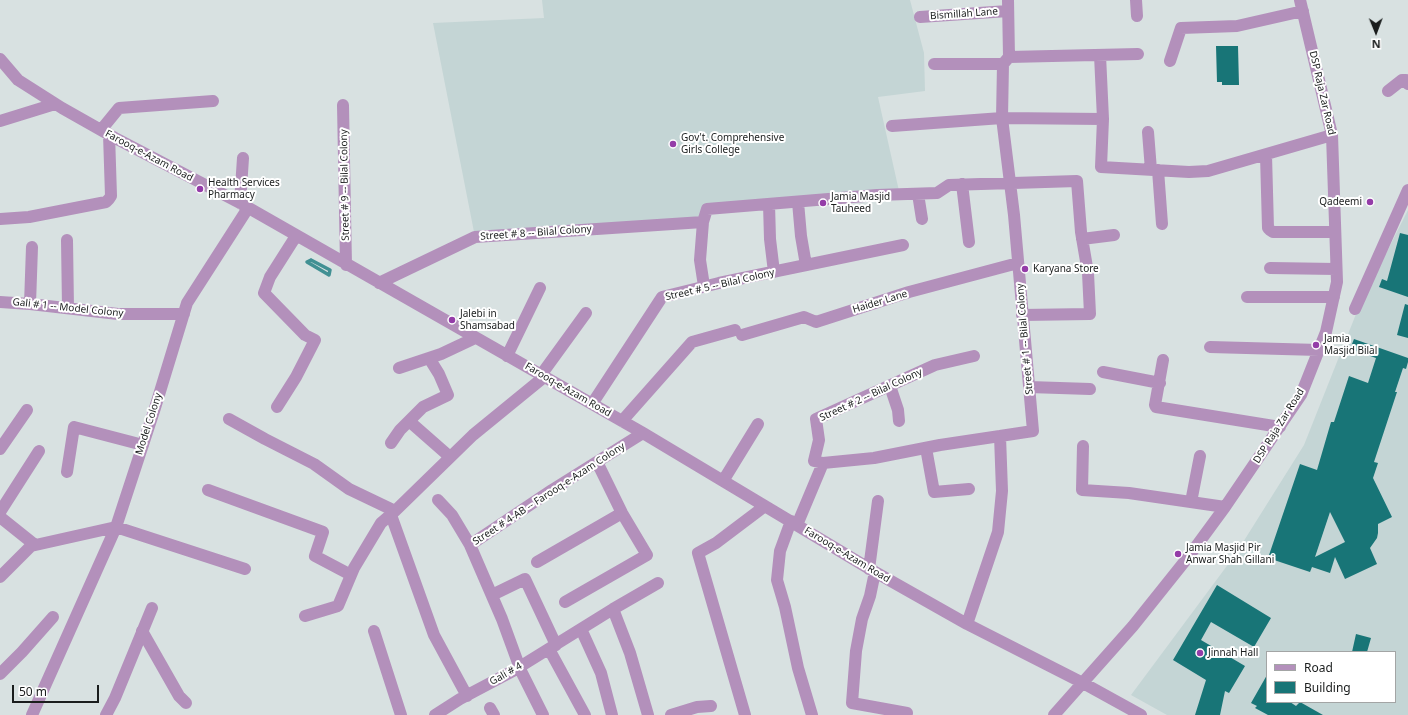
<!DOCTYPE html>
<style>
body{margin:0}
#map{position:relative;width:1408px;height:715px;overflow:hidden;background:#d8e1e1;font-family:"Noto Sans",sans-serif}
canvas{display:block}
.legend{position:absolute;left:1266px;top:651px;width:130px;height:52px;box-sizing:border-box;background:#fff;border:1px solid #a3a5a5;margin:0;padding:5px 7px;list-style:none;font-size:12px;color:#1a1d1d}
.legend li{display:flex;align-items:center;gap:8px;height:20px}
.legend b{width:20px;border:1px solid #a3a5a5}
.north{position:absolute;left:1356px;top:12px;width:40px;height:40px;-webkit-text-stroke:3px #fff;paint-order:stroke;rotate:179deg;font-size:11px;font-weight:700;line-height:16px;text-align:center;color:#1a1d1d}
.north::after{content:'';display:block;margin:auto;width:14px;height:18px;background:#1a1d1d;clip-path:polygon(50% 0,100% 100%,50% 72%,0 100%)}
.scale{position:absolute;left:12px;top:685px;width:87px;height:18px;box-sizing:border-box;border:2px solid #1a1d1d;border-top:0;padding-left:5px;font-size:12px;line-height:14px;white-space:nowrap;color:#1a1d1d;-webkit-text-stroke:3px #fff;paint-order:stroke}
</style>
<div id="map">
<canvas width="1408" height="715"></canvas>
<ul class="legend">
<li><b style="height:5px;background:#b390bb"></b>Road</li>
<li><b style="height:11px;background:#187577"></b>Building</li>
</ul>
<div class="north">N</div>
<div class="scale">50 m</div>
</div>
<script>
const context = document.querySelector('canvas').getContext('2d');
context.lineJoin = 'round';
function fillPath(path, color) { context.fillStyle = color; context.fill(path, 'evenodd'); }
const poly = rows => new Path2D(rows.map(r => 'M' + r).join(''));
function strokePath(path, color, width, dash) { context.strokeStyle = color; context.lineWidth = width; context.lineCap = dash ? 'butt' : 'round'; context.setLineDash(dash || []); context.stroke(path); }
function write(font, color, halo, rows, align = 'center') {
  context.font = font + ' "Noto Sans",sans-serif'; context.lineWidth = 4; context.setLineDash([]); context.textBaseline = 'middle'; context.strokeStyle = halo; context.fillStyle = color; for (const [text, x, y, turn = 0] of rows) {
    context.save(); context.translate(x, y); context.rotate((+turn || 0) * Math.PI / 180); context.textAlign = isNaN(turn) ? turn : align; if (halo) context.strokeText(text, 0, 0); context.fillText(text, 0, 0); context.restore();
  }
}
const built = poly([
 [542,0,910,0,924,53,925,91,878,97,899,191,707,209,703,222,475,237,433,23,544,18],
 [1408,210,1408,715,1167,715,1131,695,1235,555,1304,445,1358,309],
 [1267,652,1395,652,1395,702,1267,702]
]);
const stream = poly([
 [311,260,330,270,329,275,307,262,311,260]
]);
const building = poly([
 [1216,46,1238,46,1239,85,1222,85,1222,82,1217,82],
 [1400,233,1408,235,1408,297,1379,287,1382,279,1387,281],
 [1405,304,1408,305,1408,338,1397,335],
 [1354,339,1408,358,1408,362,1406,369,1403,368,1395,392,1397,392,1374,462,1378,463,1373,478,1392,517,1378,524,1378,533,1377,538,1370,548,1377,564,1345,579,1335,557,1330,573,1312,567,1310,572,1268,558,1300,464,1317,470,1331,422,1334,422,1349,376,1368,383,1376,358,1350,349],
 [1330,512,1345,542,1315,557],
 [1217,585,1271,618,1254,647,1211,622,1201,640,1245,666,1229,693,1225,691,1220,715,1195,715,1206,680,1173,660],
 [1356,634,1371,638,1367,652,1352,652],
 [1267,675,1267,702,1290,702,1296,706,1300,702,1323,715,1268,715,1255,708,1257,706,1251,703]
]);
const minor = poly([
 [1136,0,1137,16],
 [920,17,1008,11],
 [1100,55,1103,119,1101,167,1189,172,1208,171,1332,135],
 [1009,57,1138,54],
 [0,59,18,80,62,108,115,138,240,203,643,433,875,572,967,624,1083,683,1141,715],
 [1170,61,1181,28,1237,26,1303,11],
 [934,64,1003,64],
 [1388,91,1402,80,1406,80,1408,84],
 [343,105,346,265],
 [0,121,55,104],
 [892,126,1002,118,1103,119],
 [101,130,119,108,213,101],
 [1148,132,1151,170],
 [1266,155,1268,228,1270,230,1273,232,1335,232],
 [1158,170,1162,224],
 [962,184,969,242],
 [918,194,922,219],
 [798,202,801,236,806,265],
 [240,203,243,158],
 [769,204,770,239,774,272],
 [0,219,29,217,106,202,109,199,111,196,109,134],
 [1082,239,1114,235],
 [67,240,68,308],
 [1270,268,1336,269],
 [379,283,475,237,703,222],
 [704,286,700,260,703,222,707,209,877,195,937,193,949,185,1077,181,1081,232,1088,273,1090,314,1022,315],
 [1247,297,1334,297],
 [0,302,30,304,118,314,184,314],
 [30,304,32,247],
 [1355,309,1408,190],
 [742,335,804,317,816,322,909,292,1018,263],
 [1210,347,1319,350],
 [507,356,540,288],
 [1163,360,1155,405,1156,407,1280,427],
 [399,368,441,354,475,338],
 [1103,372,1160,383],
 [541,375,586,313],
 [890,386,898,410,899,421],
 [1029,387,1090,389],
 [592,404,662,297,719,283,903,245],
 [277,407,296,377,315,340,305,335,264,293,270,277,296,236],
 [229,419,265,439,314,464,349,489,395,511],
 [409,421,450,457],
 [622,421,692,342,735,330],
 [391,443,400,430,423,407,448,395,439,374,429,358],
 [1083,446,1082,490,1129,493,1225,507],
 [926,448,934,492,969,489],
 [0,449,27,410],
 [823,463,814,461,819,440,816,419,935,365,974,356],
 [67,472,74,427,143,445],
 [723,481,758,424],
 [208,490,323,532,315,556,351,575],
 [438,500,452,515,470,545],
 [1191,502,1200,456],
 [0,512,39,451],
 [391,515,434,635,467,696],
 [0,517,35,545],
 [791,521,780,551,777,580,785,607,798,668,812,715],
 [797,525,823,463,874,458,940,445,1000,436],
 [537,562,622,513],
 [869,569,878,501],
 [875,572,870,596,862,619,856,651,852,703,907,713],
 [0,577,31,546,116,527,155,408,187,303,248,208],
 [492,595,525,579,556,645],
 [565,602,647,555,622,513,597,462],
 [613,609,658,583],
 [305,616,338,606,354,568,381,523,395,511,473,435,544,377],
 [967,624,998,532,1002,491,1000,436,1033,431,1014,215,1002,118,1003,64,1009,57,1008,0],
 [581,629,601,673,612,715],
 [142,631,179,696,186,703],
 [374,631,401,715],
 [549,649,585,715],
 [0,674,22,652,53,617],
 [490,708,494,715],
 [32,715,116,527,245,569],
 [106,715,115,698,152,608],
 [435,715,460,699,513,671,613,609,630,653,648,715],
 [543,715,521,671,502,619,470,545,552,490,643,433],
 [671,715,697,707,711,706],
 [745,715,698,553,716,543,765,506],
 [1054,715,1133,626,1189,556,1225,507,1301,395,1326,332,1337,282,1332,135,1300,0]
]);
const markers = [
 [673,144,4,"#943ca8"],
 [200,189,4,"#943ca8"],
 [1370,202,4,"#943ca8"],
 [823,203,4,"#943ca8"],
 [1025,269,4,"#943ca8"],
 [452,320,4,"#943ca8"],
 [1316,345,4,"#943ca8"],
 [1178,554,4,"#943ca8"],
 [1200,653,4,"#943ca8"]
];
const streetNames = [
 ["Bismillah Lane",964,14,-4],
 ["DSP Raja Zar Road",1322,93,77],
 ["Farooq-e-Azam Road",149,156,28],
 ["Street # 9 -- Bilal Colony",345,185,-91],
 ["Street # 8 -- Bilal Colony",536,233,-4],
 ["Street # 5 -- Bilal Colony",720,285,-13],
 ["Haider Lane",880,302,-17],
 ["Gali # 1 -- Model Colony",68,308,6],
 ["Street # 1 -- Bilal Colony",1025,339,-95],
 ["Farooq-e-Azam Road",568,390,30],
 ["Street # 2 -- Bilal Colony",871,395,-25],
 ["Model Colony",149,424,-72],
 ["DSP Raja Zar Road",1279,426,-58],
 ["Street # 4-AB -- Farooq-e-Azam Colony",549,494,-33],
 ["Farooq-e-Azam Road",847,555,31],
 ["Gali # 4",506,674,-30]
];
const poiNames = [
 ["Gov't. Comprehensive",681,138],
 ["Girls College",681,150],
 ["Health Services",208,183],
 ["Pharmacy",208,195],
 ["Jamia Masjid",831,197],
 ["Tauheed",831,209],
 ["Qadeemi",1362,202,"right"],
 ["Karyana Store",1033,269],
 ["Jalebi in",460,314],
 ["Shamsabad",460,326],
 ["Jamia",1324,339],
 ["Masjid Bilal",1324,351],
 ["Jamia Masjid Pir",1186,548],
 ["Anwar Shah Gillani",1186,560],
 ["Jinnah Hall",1208,653]
];
fillPath(built, '#c4d5d5');
strokePath(stream, '#419093', 3.5);
fillPath(building, '#187577');
strokePath(minor, '#b390bb', 12);
for (const [x, y, r, color] of markers) { const dot = new Path2D(); dot.arc(x, y, r, 0, 2 * Math.PI); context.fillStyle = color; context.fill(dot); strokePath(dot, '#fff', 1.5); }
write('10px', '#1a1d1d', '#fff', streetNames);
write('10px', '#1a1d1d', '#fff', poiNames, 'left');
</script>
